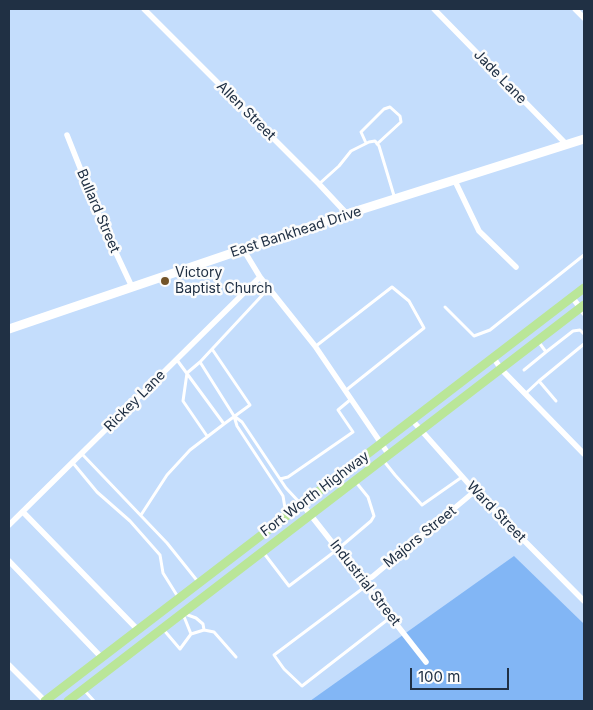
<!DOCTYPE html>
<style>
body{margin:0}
#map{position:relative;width:593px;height:710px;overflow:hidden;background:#c4ddfc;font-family:Inter,sans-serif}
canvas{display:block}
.frame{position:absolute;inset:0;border:10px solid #203044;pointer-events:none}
.scale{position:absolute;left:410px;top:668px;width:99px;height:22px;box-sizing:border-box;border:2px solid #203044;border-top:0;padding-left:6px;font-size:15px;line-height:18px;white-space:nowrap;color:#203044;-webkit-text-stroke:4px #fcfcfc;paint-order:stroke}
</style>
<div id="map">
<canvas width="593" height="710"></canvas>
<div class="frame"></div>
<div class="scale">100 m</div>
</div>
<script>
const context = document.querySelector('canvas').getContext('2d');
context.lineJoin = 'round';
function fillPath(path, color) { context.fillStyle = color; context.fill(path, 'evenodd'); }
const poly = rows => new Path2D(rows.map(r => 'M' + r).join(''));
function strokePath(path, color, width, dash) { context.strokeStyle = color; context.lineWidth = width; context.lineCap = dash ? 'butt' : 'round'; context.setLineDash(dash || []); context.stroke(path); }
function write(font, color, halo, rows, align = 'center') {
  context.font = font + ' Inter,sans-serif'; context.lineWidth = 5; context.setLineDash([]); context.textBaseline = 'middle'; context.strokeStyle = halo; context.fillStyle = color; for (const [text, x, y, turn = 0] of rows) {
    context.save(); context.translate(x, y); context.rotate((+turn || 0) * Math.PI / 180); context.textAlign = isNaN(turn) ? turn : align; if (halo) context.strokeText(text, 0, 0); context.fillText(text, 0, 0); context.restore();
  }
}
const green = poly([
 [514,556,584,624,584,701,310,701]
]);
const lane = poly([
 [366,143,361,132,384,109,390,107,400,116,401,122,377,144],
 [319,184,339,166,351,151,369,142,375,141,379,146,395,199],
 [445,307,474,336,490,330,584,255],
 [538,341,546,352,573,331,580,330,584,334],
 [316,346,392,287,409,301,424,328,345,391],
 [212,349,250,405,224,424],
 [200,362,187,373,183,401,207,436],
 [524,370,546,352],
 [525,394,539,381],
 [556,401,539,381,584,344],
 [234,416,200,362,268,289],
 [82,454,167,543,199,583],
 [383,460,395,475,422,505,462,477],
 [73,463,97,492,130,521,160,555,163,573,178,597],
 [280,479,288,477,353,432,338,410,350,400],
 [141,515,167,475,190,450,224,424,177,360],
 [283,516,285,508,283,496,237,426,234,416,242,422,286,488,300,503],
 [263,552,289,586,338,549,371,521,374,516,368,497,355,481],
 [366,586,274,655,284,669,302,686,391,617],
 [183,614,191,634,204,630,214,632,236,657],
 [185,614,196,618,203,624,204,630],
 [163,629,180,649,191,634],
 [84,690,94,701]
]);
const street = poly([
 [144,9,319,184,347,214],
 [434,9,567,145],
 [575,9,584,18],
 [67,135,102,223,132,287],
 [455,181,479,231,516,267],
 [243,249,260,277,315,346,389,455],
 [572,297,584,313],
 [493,357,501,369,584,454],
 [412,420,475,491,584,601],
 [302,504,426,662],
 [23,512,138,630],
 [9,525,260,277],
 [9,561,102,658],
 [362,580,372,577,475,491],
 [9,665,45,701]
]);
const secondary = poly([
 [9,329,347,214,584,139]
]);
const primary = poly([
 [45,701,584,288],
 [68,701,584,305]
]);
const markers = [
 [165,281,5,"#725328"]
];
const streetNames = [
 ["Jade Lane",500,77,46],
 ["Allen Street",246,111,45],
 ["Bullard Street",98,211,67],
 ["East Bankhead Drive",296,232,-18],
 ["Rickey Lane",135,401,-45],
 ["Fort Worth Highway",315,494,-37],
 ["Ward Street",496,512,46],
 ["Majors Street",420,537,-39],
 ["Industrial Street",365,583,52]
];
const poiNames = [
 ["Victory",175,273],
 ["Baptist Church",175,289]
];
fillPath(green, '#82b6f5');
strokePath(lane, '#fff', 3);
strokePath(street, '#fff', 5.5);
strokePath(secondary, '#fff', 9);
strokePath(primary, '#bae698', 9);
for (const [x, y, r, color] of markers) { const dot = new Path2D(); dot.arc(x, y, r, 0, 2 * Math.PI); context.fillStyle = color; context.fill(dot); strokePath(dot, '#fcfcfc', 2); }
write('14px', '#203044', '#fcfcfc', streetNames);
write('14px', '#203044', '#fcfcfc', poiNames, 'left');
</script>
